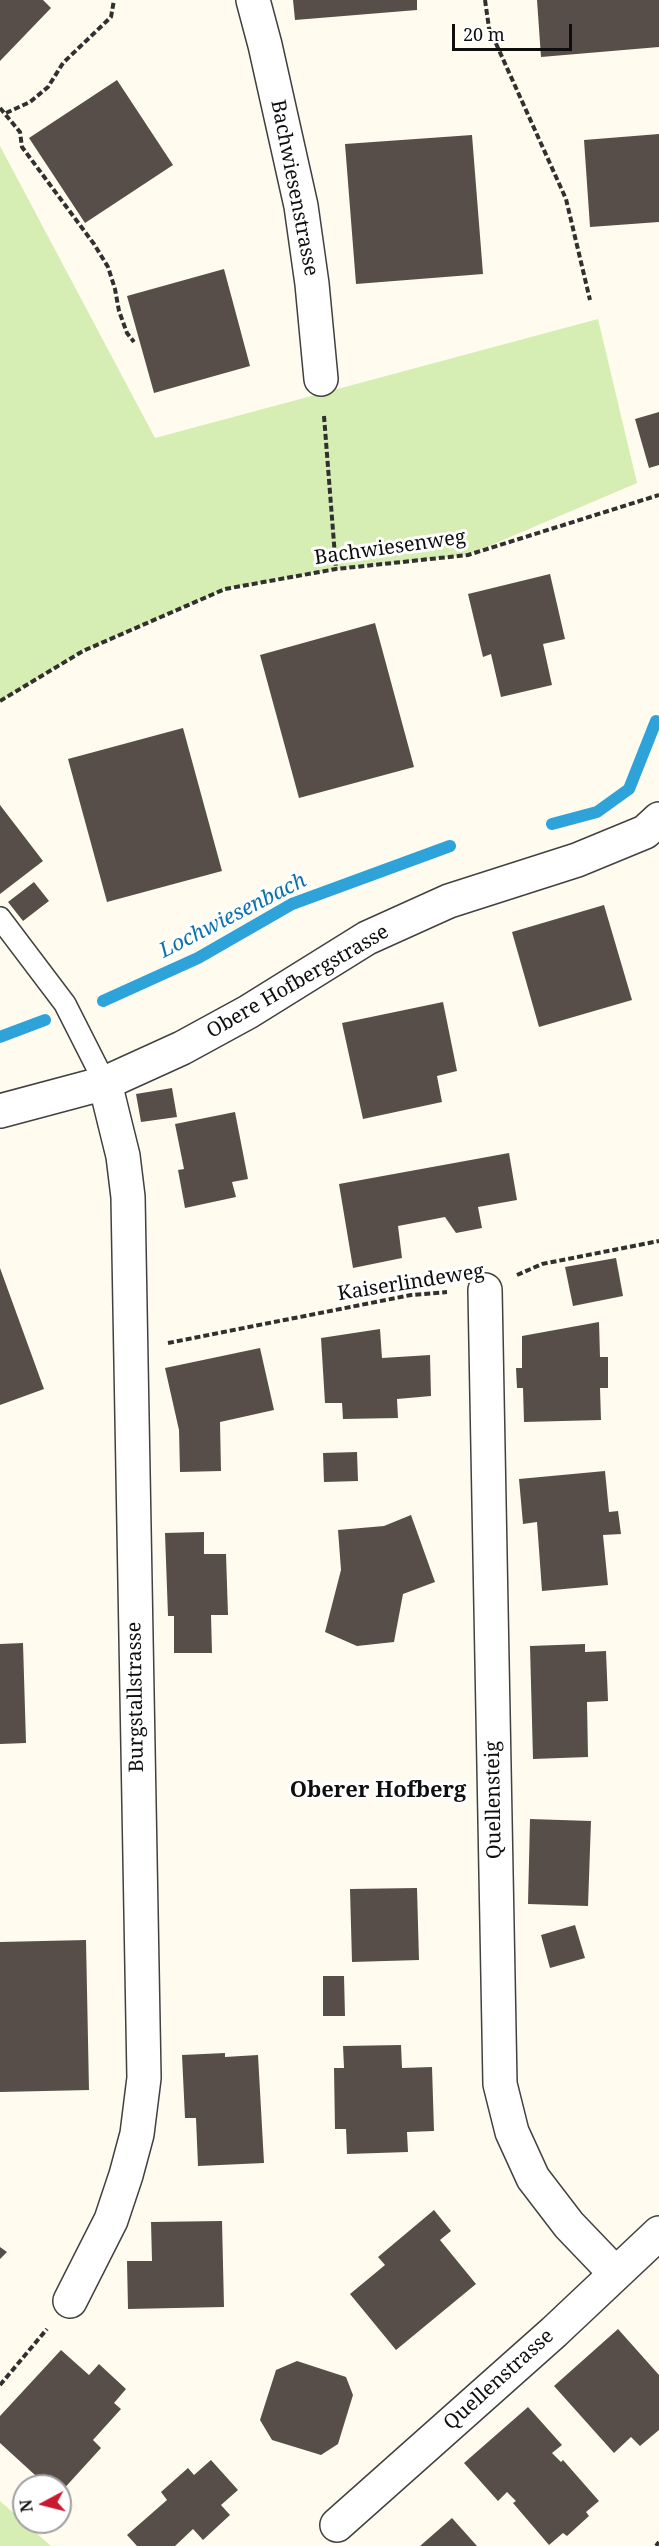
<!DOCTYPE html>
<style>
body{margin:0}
#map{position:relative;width:659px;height:2546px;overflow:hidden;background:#fffbef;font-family:"Noto Serif",serif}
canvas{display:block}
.north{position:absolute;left:12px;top:2474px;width:60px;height:60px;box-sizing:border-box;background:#fff;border:2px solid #9f9f9f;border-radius:50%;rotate:263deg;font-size:16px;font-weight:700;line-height:24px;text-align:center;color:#0e0e0e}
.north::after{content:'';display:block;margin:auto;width:21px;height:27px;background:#cc182f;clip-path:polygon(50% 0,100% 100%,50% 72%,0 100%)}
.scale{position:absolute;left:452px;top:24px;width:120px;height:27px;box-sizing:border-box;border:3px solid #0e0e0e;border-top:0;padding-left:8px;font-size:18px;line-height:21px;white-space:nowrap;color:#0e0e0e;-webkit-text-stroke:4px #fff;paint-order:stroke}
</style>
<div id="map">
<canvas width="659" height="2546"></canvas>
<div class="north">N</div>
<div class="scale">20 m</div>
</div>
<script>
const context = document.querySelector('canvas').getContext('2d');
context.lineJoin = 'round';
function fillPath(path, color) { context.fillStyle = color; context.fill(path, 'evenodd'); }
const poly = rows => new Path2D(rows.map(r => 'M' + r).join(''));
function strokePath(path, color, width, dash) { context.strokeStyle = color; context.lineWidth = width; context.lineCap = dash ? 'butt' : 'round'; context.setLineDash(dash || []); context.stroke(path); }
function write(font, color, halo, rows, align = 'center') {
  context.font = font + ' "Noto Serif",serif'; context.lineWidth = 6; context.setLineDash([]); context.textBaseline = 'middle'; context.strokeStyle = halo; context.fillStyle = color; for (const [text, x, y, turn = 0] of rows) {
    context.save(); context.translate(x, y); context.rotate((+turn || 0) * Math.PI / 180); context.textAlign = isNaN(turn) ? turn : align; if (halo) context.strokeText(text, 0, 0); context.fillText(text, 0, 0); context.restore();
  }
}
const green = poly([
 [0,146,155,438,598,319,637,483,468,555,336,569,225,589,83,651,0,701],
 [0,2501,51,2546,0,2546]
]);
const stream = poly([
 [552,824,597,812,629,789,656,721],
 [103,1001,198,958,292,904,450,846],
 [0,1037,45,1020]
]);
const building = poly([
 [0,0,43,0,51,8,0,61],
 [293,0,417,0,417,10,295,20],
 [537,0,659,0,659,47,541,57],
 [117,80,173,165,85,223,29,138],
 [659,134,659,222,590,227,584,140],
 [472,135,483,274,356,284,345,144],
 [224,269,250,366,154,393,127,296],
 [659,412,659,465,649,468,635,419],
 [550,574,565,639,543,644,552,685,501,697,491,654,483,657,468,594],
 [375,623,414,767,299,798,260,655],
 [183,728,222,871,107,902,68,759],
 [0,805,43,861,0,894],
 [34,882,49,901,23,921,8,902],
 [604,905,632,1000,539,1027,512,932],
 [443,1002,457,1071,437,1076,442,1102,363,1119,342,1023],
 [172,1088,177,1117,141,1122,136,1094],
 [235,1112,248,1179,232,1182,236,1197,185,1208,178,1170,184,1169,175,1124],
 [509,1153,517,1200,478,1207,482,1228,456,1233,445,1217,398,1226,402,1258,353,1268,339,1184],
 [616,1258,623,1296,573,1306,565,1267],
 [0,1268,44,1389,0,1405],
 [599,1322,600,1357,608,1357,608,1388,600,1388,601,1420,524,1422,523,1388,517,1388,516,1368,522,1368,522,1336],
 [380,1329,382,1358,430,1355,431,1396,397,1399,398,1418,343,1419,342,1403,325,1403,321,1338],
 [260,1348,274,1410,220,1422,221,1471,180,1472,179,1430,165,1368],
 [357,1452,358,1481,324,1482,323,1453],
 [605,1471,609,1512,618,1511,621,1534,603,1535,608,1585,542,1591,537,1522,523,1524,519,1479],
 [411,1515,435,1582,403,1594,394,1642,357,1646,325,1632,341,1570,338,1530,384,1526],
 [204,1532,204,1554,226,1554,228,1615,211,1615,212,1653,174,1653,174,1616,168,1616,165,1533],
 [23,1643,26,1743,0,1744,0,1644],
 [585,1644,585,1652,606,1651,608,1701,587,1702,588,1757,533,1759,530,1646],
 [530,1819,591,1821,588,1906,528,1904],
 [417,1888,419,1960,352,1962,350,1889],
 [575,1925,585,1958,550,1968,541,1935],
 [86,1940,89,2090,0,2092,0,1942],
 [323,1976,344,1976,345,2016,323,2016],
 [401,2045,402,2068,432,2067,434,2131,407,2132,408,2152,347,2154,346,2129,335,2129,334,2068,344,2068,343,2046],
 [225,2053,225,2057,258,2055,264,2163,198,2166,196,2118,185,2118,182,2055],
 [434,2210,451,2231,440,2240,476,2284,396,2350,350,2294,385,2265,378,2257],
 [222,2221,224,2307,128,2309,127,2261,152,2261,151,2222],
 [0,2247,7,2252,0,2259],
 [618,2329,659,2375,659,2430,640,2446,631,2437,614,2453,554,2386],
 [61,2350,89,2375,99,2364,126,2389,114,2403,121,2409,93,2440,101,2448,60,2493,60,2486,47,2486,0,2443,0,2416],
 [297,2361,346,2377,353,2395,338,2444,321,2455,272,2440,260,2420,276,2370],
 [528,2407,562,2445,552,2453,561,2462,563,2460,599,2501,586,2512,589,2516,567,2536,563,2533,549,2545,513,2503,516,2501,507,2492,498,2501,464,2463],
 [211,2460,238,2490,221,2505,230,2515,203,2540,193,2529,175,2546,137,2546,127,2535,167,2500,161,2492,188,2468,194,2475],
 [452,2518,477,2546,420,2546]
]);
const path = poly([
 [485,0,489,28,566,199,590,300],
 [0,108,20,132,22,147,94,244,108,267,115,289,119,311,127,333,134,342],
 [6,113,30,102,48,87,63,63,111,17,114,0],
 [324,416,336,569],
 [0,701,83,651,225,589,336,569,468,555,659,495],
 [517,1275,542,1264,659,1241],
 [168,1343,411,1295,447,1292],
 [0,2385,47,2329],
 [656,2546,659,2542]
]);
const lane = poly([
 [0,918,65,1004,105,1083]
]);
const street = poly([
 [253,0,265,45,301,206,312,284,321,379],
 [0,1111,105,1083,182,1048,248,1012,367,938,449,901,577,860,645,832,659,819],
 [485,1290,500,2084,512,2132,533,2178,569,2225,615,2273],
 [70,2301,111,2220,126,2175,137,2134,144,2078,128,1197,123,1156,105,1083],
 [337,2525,554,2332,659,2233]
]);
const streetNames = [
 ["Bachwiesenstrasse",294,188,79],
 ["Bachwiesenweg",390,548,-8],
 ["Obere Hofbergstrasse",298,982,-30],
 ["Kaiserlindeweg",411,1283,-9],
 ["Burgstallstrasse",136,1697,-91],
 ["Quellensteig",494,1800,-91],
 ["Quellenstrasse",499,2380,-42]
];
const waterNames = [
 ["Lochwiesenbach",233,916,-27]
];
const quarterNames = [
 ["Oberer Hofberg",378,1791]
];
fillPath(green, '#d6eeb4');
strokePath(stream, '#2ea3da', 12);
fillPath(building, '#584e49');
strokePath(lane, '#414141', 24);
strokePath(street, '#414141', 36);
strokePath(path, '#303030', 4, [6, 3]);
strokePath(lane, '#fff', 21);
strokePath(street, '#fff', 33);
write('20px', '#0e0e0e', '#fff', streetNames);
write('italic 21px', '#0b72ac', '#fff', waterNames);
write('bold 22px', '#0e0e0e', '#fff', quarterNames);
</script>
